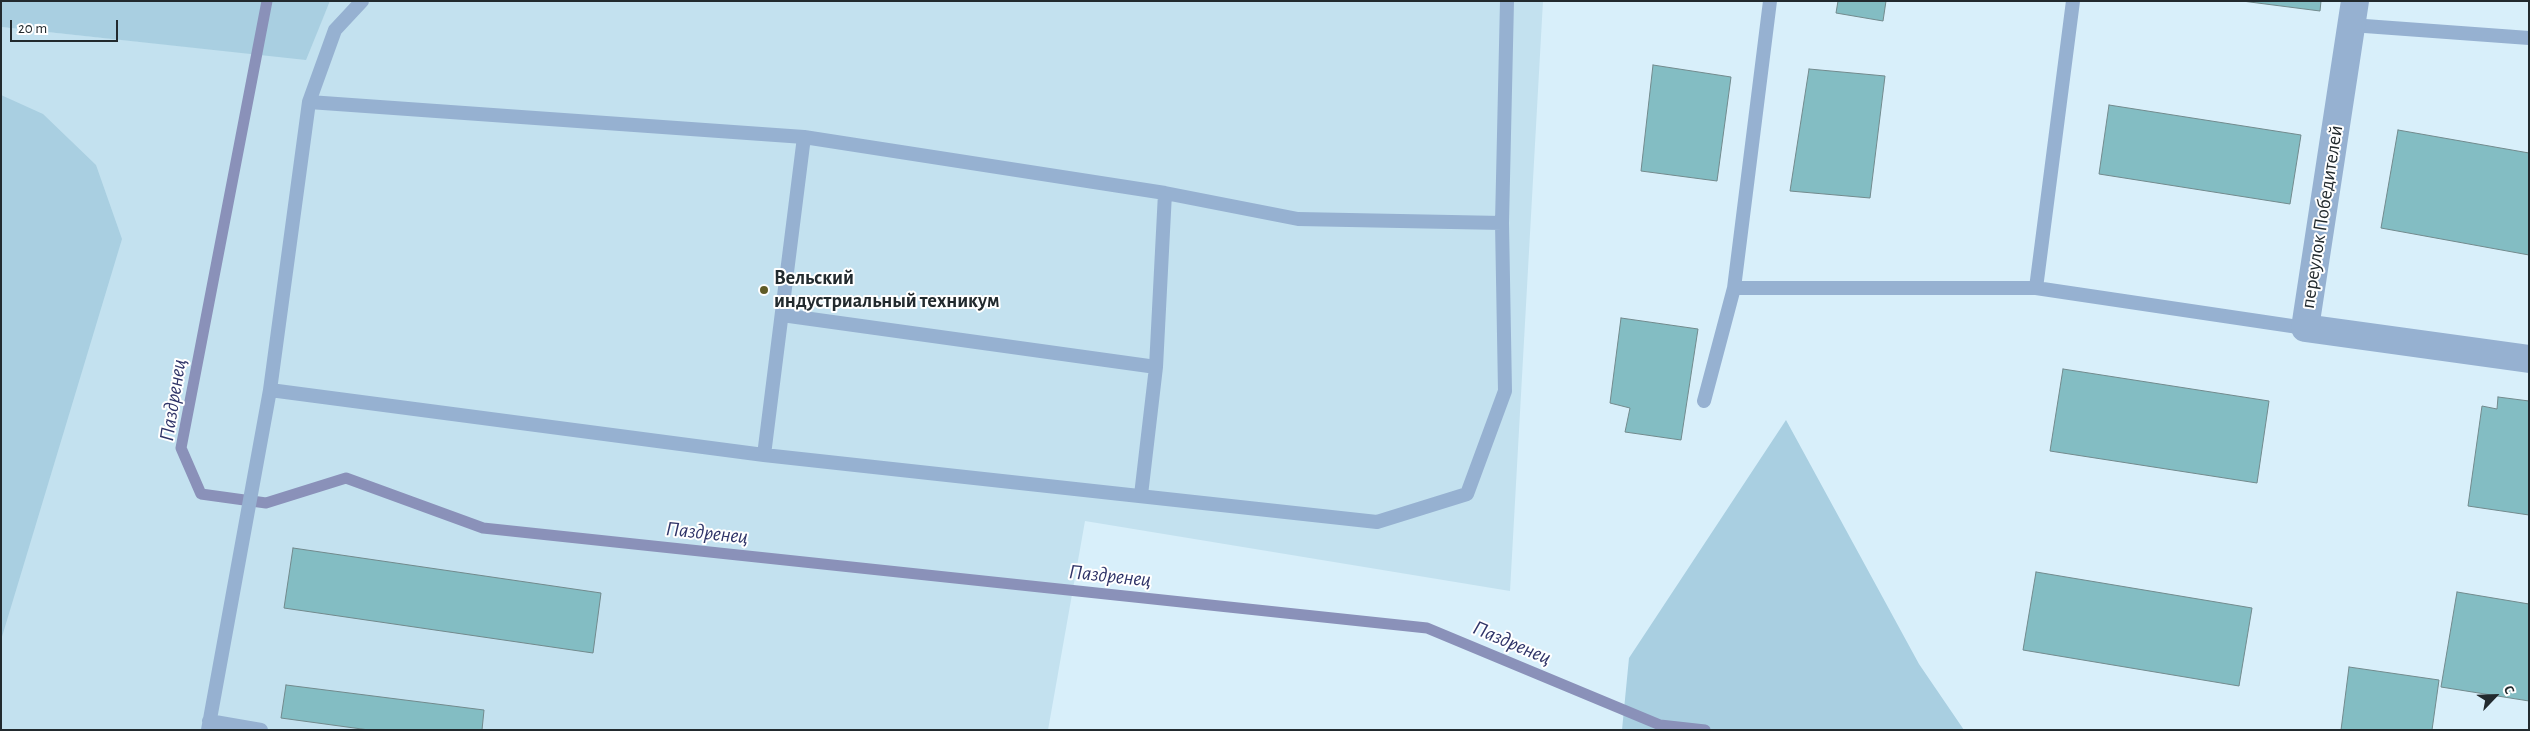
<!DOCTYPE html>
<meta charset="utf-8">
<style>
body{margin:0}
#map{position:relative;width:2530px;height:731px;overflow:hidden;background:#d8effa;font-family:"Alegreya Sans",sans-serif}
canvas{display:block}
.frame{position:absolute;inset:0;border:2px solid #222a2e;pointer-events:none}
.north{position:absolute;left:2470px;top:671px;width:50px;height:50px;-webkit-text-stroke:4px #fff;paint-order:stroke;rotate:66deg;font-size:14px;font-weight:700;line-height:20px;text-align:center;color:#222a2e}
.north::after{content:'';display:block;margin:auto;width:18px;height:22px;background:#222a2e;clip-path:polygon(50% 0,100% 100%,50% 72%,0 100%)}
.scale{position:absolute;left:10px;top:20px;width:108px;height:22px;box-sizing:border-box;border:2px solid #222a2e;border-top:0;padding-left:6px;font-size:15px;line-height:18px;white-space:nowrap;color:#222a2e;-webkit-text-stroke:4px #fff;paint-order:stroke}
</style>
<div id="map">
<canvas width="2530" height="731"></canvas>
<div class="frame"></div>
<div class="north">С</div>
<div class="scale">20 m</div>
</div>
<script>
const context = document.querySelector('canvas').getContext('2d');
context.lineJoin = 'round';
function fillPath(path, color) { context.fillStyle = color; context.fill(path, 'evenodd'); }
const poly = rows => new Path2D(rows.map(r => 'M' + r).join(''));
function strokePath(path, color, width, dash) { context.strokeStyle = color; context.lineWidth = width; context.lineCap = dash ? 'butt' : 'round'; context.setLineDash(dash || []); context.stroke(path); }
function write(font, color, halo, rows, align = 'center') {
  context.font = font + ' "Alegreya Sans",sans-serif'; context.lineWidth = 4; context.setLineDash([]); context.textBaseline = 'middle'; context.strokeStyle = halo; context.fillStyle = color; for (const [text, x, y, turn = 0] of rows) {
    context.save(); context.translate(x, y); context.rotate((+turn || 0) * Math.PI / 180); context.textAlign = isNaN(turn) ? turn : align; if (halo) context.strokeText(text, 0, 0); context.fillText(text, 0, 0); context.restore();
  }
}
const built = poly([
 [330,1,1543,1,1510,591,1085,521,1048,730,1,730,1,27,305,59]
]);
const green = poly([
 [1,1,330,1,306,60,1,27],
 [1,95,43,114,96,165,122,239,1,640],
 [1786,420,1919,664,1964,730,1622,730,1629,658]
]);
const stream = poly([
 [267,1,181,448,201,494,266,503,346,478,483,528,1427,628,1660,725,1705,730]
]);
const building = poly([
 [1838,1,1886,1,1883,21,1836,13,1838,1],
 [2242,1,2321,1,2320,11,2242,1],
 [1653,65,1731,77,1717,181,1641,171,1653,65],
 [1809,69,1885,76,1870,198,1790,191,1809,69],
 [2109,105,2301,135,2290,204,2099,174,2109,105],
 [2398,130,2529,153,2529,255,2381,228,2398,130],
 [1621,318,1698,329,1681,440,1625,432,1630,408,1610,403,1621,318],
 [2063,369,2269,401,2257,483,2050,451,2063,369],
 [2498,397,2529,401,2529,515,2468,506,2482,406,2497,409,2498,397],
 [293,548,601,593,593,653,284,608,293,548],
 [2036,572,2252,608,2239,686,2023,650,2036,572],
 [2457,592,2529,604,2529,701,2441,687,2457,592],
 [2349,667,2439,680,2432,730,2341,730,2349,667],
 [286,685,484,710,482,730,369,730,281,718,286,685]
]);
const lane = poly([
 [2351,25,2529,38],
 [309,102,804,137,764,455],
 [804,137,1165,193,1298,219,1502,223],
 [1734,288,2036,288,2305,328],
 [2036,288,2073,1],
 [782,315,1156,367],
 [270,390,764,455,1377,522,1467,494,1505,391,1502,223,1507,1],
 [1704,401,1734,288,1770,1],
 [1141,495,1156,367,1165,193],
 [209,721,261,730],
 [208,730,270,390,309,102,335,30,362,1]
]);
const street = poly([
 [2355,1,2305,328,2529,359]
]);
const markers = [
 [764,290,5,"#5f5b27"]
];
const streetNames = [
 ["переулок Победителей",2322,217,-81]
];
const poiNames = [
 ["Вельский",774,278],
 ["индустриальный техникум",774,301]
];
const waterNames = [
 ["Паздренец",173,400,-81],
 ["Паздренец",707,533,6],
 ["Паздренец",1110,576,6],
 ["Паздренец",1512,643,23]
];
fillPath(built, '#c3e1ef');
fillPath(green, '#a9cfe1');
strokePath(stream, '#8a91b9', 11);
fillPath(building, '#83bdc3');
strokePath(building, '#728a8d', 1);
strokePath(lane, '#96b1d1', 14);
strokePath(street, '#96b1d1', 28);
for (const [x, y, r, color] of markers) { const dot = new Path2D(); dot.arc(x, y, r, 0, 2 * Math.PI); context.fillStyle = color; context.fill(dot); strokePath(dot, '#fff', 2); }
write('20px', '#222a2e', '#fff', streetNames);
write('bold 20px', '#222a2e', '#fff', poiNames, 'left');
write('italic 21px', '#2f3468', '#fff', waterNames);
</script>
